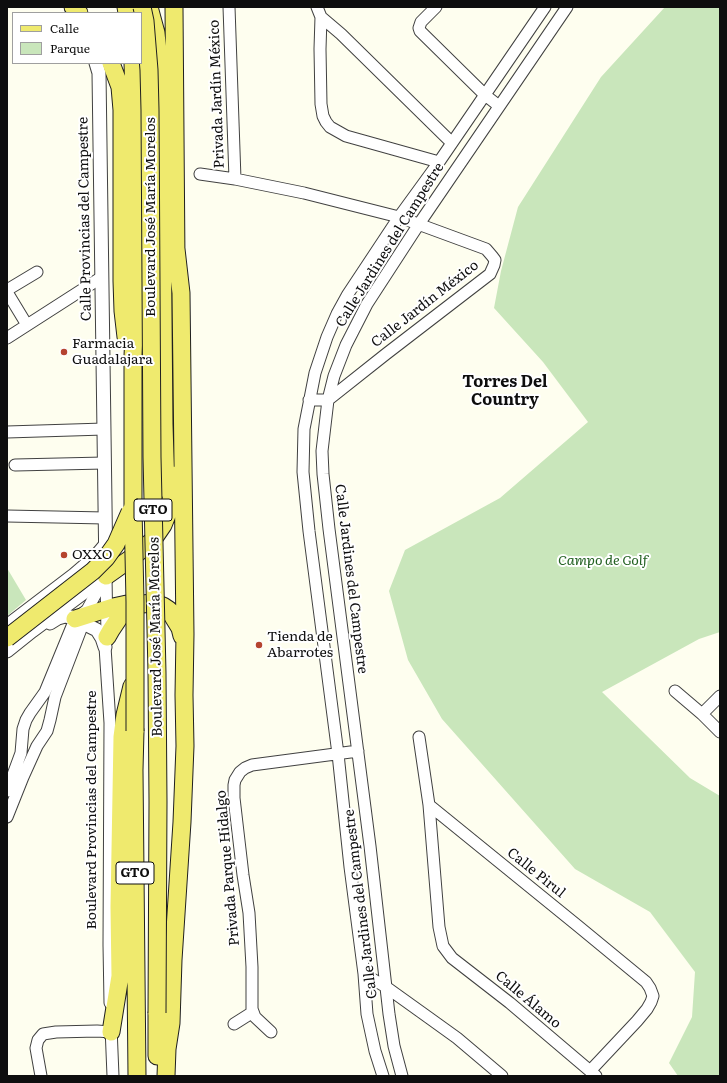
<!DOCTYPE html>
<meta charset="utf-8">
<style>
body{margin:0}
#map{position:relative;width:727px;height:1083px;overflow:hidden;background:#fefeef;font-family:Literata,serif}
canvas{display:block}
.frame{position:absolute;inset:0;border:8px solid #0e0e0e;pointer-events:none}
.legend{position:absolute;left:12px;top:12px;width:130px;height:52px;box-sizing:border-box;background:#fff;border:1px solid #9f9f9f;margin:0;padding:5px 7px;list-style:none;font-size:12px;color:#0e0e0e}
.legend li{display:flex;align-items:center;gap:8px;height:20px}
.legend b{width:20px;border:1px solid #9f9f9f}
</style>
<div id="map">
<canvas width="727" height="1083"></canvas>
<div class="frame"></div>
<ul class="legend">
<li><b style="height:5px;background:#efea6e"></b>Calle</li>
<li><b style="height:11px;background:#c9e6bb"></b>Parque</li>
</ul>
</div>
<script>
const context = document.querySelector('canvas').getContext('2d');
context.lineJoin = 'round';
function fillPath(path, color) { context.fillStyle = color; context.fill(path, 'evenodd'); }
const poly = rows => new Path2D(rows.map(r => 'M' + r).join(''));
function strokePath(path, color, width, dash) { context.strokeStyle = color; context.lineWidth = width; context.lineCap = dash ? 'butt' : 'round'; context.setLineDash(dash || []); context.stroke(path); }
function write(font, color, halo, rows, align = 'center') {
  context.font = font + ' Literata,serif'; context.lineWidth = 4; context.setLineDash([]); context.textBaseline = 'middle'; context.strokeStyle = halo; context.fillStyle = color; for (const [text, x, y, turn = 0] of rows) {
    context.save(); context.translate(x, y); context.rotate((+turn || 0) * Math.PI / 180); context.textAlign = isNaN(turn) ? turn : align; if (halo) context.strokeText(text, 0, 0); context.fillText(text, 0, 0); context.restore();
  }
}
const green = poly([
 [665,7,720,7,720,632,699,639,602,692,690,778,720,796,720,1076,678,1076,669,1063,692,1017,695,972,650,912,575,869,442,719,408,660,389,591,405,550,500,498,588,422,543,362,494,308,501,271,518,207,601,77],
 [7,568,26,600,7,616]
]);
const minor = poly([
 [229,7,235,179],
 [317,7,321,17,320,49,321,104,323,116,326,122,330,127,346,136,439,162],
 [436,7,421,22,419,28,420,31,485,95,499,106],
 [321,17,341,34,452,143],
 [200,174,235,179,304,193,399,217,486,249,492,256,495,260,494,265,490,274,386,354,328,400,309,400],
 [7,290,37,272],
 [7,292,27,325],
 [7,338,102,277],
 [7,432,104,429],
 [15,465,104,463],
 [7,516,105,518],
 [106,576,107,637,105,647,110,723,109,945,110,1003],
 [675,691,702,714,720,732],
 [702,714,720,696],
 [419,737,429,805,439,927,443,946,452,958,510,1003,596,1076],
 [7,791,21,753,23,729,26,720,30,713,45,692,75,619,87,610,105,577],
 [429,805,578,926,646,982,650,988,653,996,651,1002,647,1009,637,1021,590,1071],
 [7,817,23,777,37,746,47,731,50,720,55,697,86,616],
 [364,974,386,987,432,1020,457,1038,502,1076],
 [234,1024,253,1012],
 [111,1027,113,1076],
 [271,1032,255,1017,252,1009,252,967,249,913,243,875,234,798,234,785,235,780,240,772,245,768,252,765,358,751],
 [41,1076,36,1048,38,1040,43,1034,56,1032,97,1031,111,1032],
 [383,1076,375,1051,367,1014,364,974,350,867,338,754,309,531,303,472,304,429,315,373,327,337,337,314,348,294,399,217,439,162,545,7],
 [402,1076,394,1046,389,1014,370,846,329,529,323,474,322,451,328,400,334,376,346,345,367,304,419,224,567,7]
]);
const tertiary = poly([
 [50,623,58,618,65,616,71,617,97,630,102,638,105,647],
 [7,626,74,575,95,557,102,549,106,544],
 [7,651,32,631,106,576,99,73,96,63]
]);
const primary = poly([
 [73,7,79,13],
 [126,7,127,13],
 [149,7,156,33,159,63,161,101,164,424,166,489],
 [174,7,176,261],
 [111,63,120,87,122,110,122,281,123,311,126,337],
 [133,507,133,356,135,314,135,129,133,63],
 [106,576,130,559,152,541,163,525,167,515,173,491,173,475],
 [75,619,113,607,127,604,136,604],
 [107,637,111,630,119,618,130,607,142,604,154,603,163,606,169,610,180,628,182,636],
 [135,731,134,770,137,1076],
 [157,1013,157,1056],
 [111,1032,120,976,119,907,122,737,125,715,132,686],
 [166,1076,167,1049,171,1023,173,960,182,822,185,746,184,695,185,634,181,293,176,249]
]);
const primaryBridge = poly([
 [142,7,145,21,149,70,150,110,152,457,157,673,158,802,157,1013],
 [133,507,135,602,135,731],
 [7,638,93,571,106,558,116,544,130,512]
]);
const markers = [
 [64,352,4,"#b5432f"],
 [64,555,4,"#b5432f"],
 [259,645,4,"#b5432f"]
];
const shields = [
 [153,510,38],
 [135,873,38]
];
const shieldNames = [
 ["GTO",153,510],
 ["GTO",135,873]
];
const streetNames = [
 ["Privada Jardín México",217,94,-92],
 ["Boulevard José María Morelos",151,217,-90],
 ["Calle Provincias del Campestre",85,219,-91],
 ["Calle Jardines del Campestre",390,245,-58],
 ["Calle Jardín México",425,304,-38],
 ["Calle Jardines del Campestre",351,579,83],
 ["Boulevard José María Morelos",156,637,-91],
 ["Boulevard Provincias del Campestre",92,810,-90],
 ["Privada Parque Hidalgo",228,868,-95],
 ["Calle Pirul",536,873,39],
 ["Calle Jardines del Campestre",361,904,-97],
 ["Calle Álamo",528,1000,40]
];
const poiNames = [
 ["Farmacia",72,344],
 ["Guadalajara",72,360],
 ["OXXO",72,555],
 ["Tienda de",267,637],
 ["Abarrotes",267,653]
];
const parkNames = [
 ["Campo de Golf",603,561]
];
const quarterNames = [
 ["Torres Del",505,382],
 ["Country",505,400]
];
fillPath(green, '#c9e6bb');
strokePath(minor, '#414141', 13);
strokePath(tertiary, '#414141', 15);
strokePath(primary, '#1f1f1f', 19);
strokePath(minor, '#fff', 11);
strokePath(tertiary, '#fff', 13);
strokePath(primary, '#efea6e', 17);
strokePath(primaryBridge, '#1f1f1f', 19, []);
strokePath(primaryBridge, '#efea6e', 17);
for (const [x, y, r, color] of markers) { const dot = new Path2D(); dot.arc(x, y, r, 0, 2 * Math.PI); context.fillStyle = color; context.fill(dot); strokePath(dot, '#fff', 1.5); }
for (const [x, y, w] of shields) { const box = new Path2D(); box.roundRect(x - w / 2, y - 11, w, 22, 3); context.fillStyle = '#fff'; context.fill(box); strokePath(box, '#0e0e0e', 1); }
write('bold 13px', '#0e0e0e', null, shieldNames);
write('14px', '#0e0e0e', '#fff', streetNames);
write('14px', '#0e0e0e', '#fff', poiNames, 'left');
write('italic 14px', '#236122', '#fff', parkNames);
write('bold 16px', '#0e0e0e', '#fff', quarterNames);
</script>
